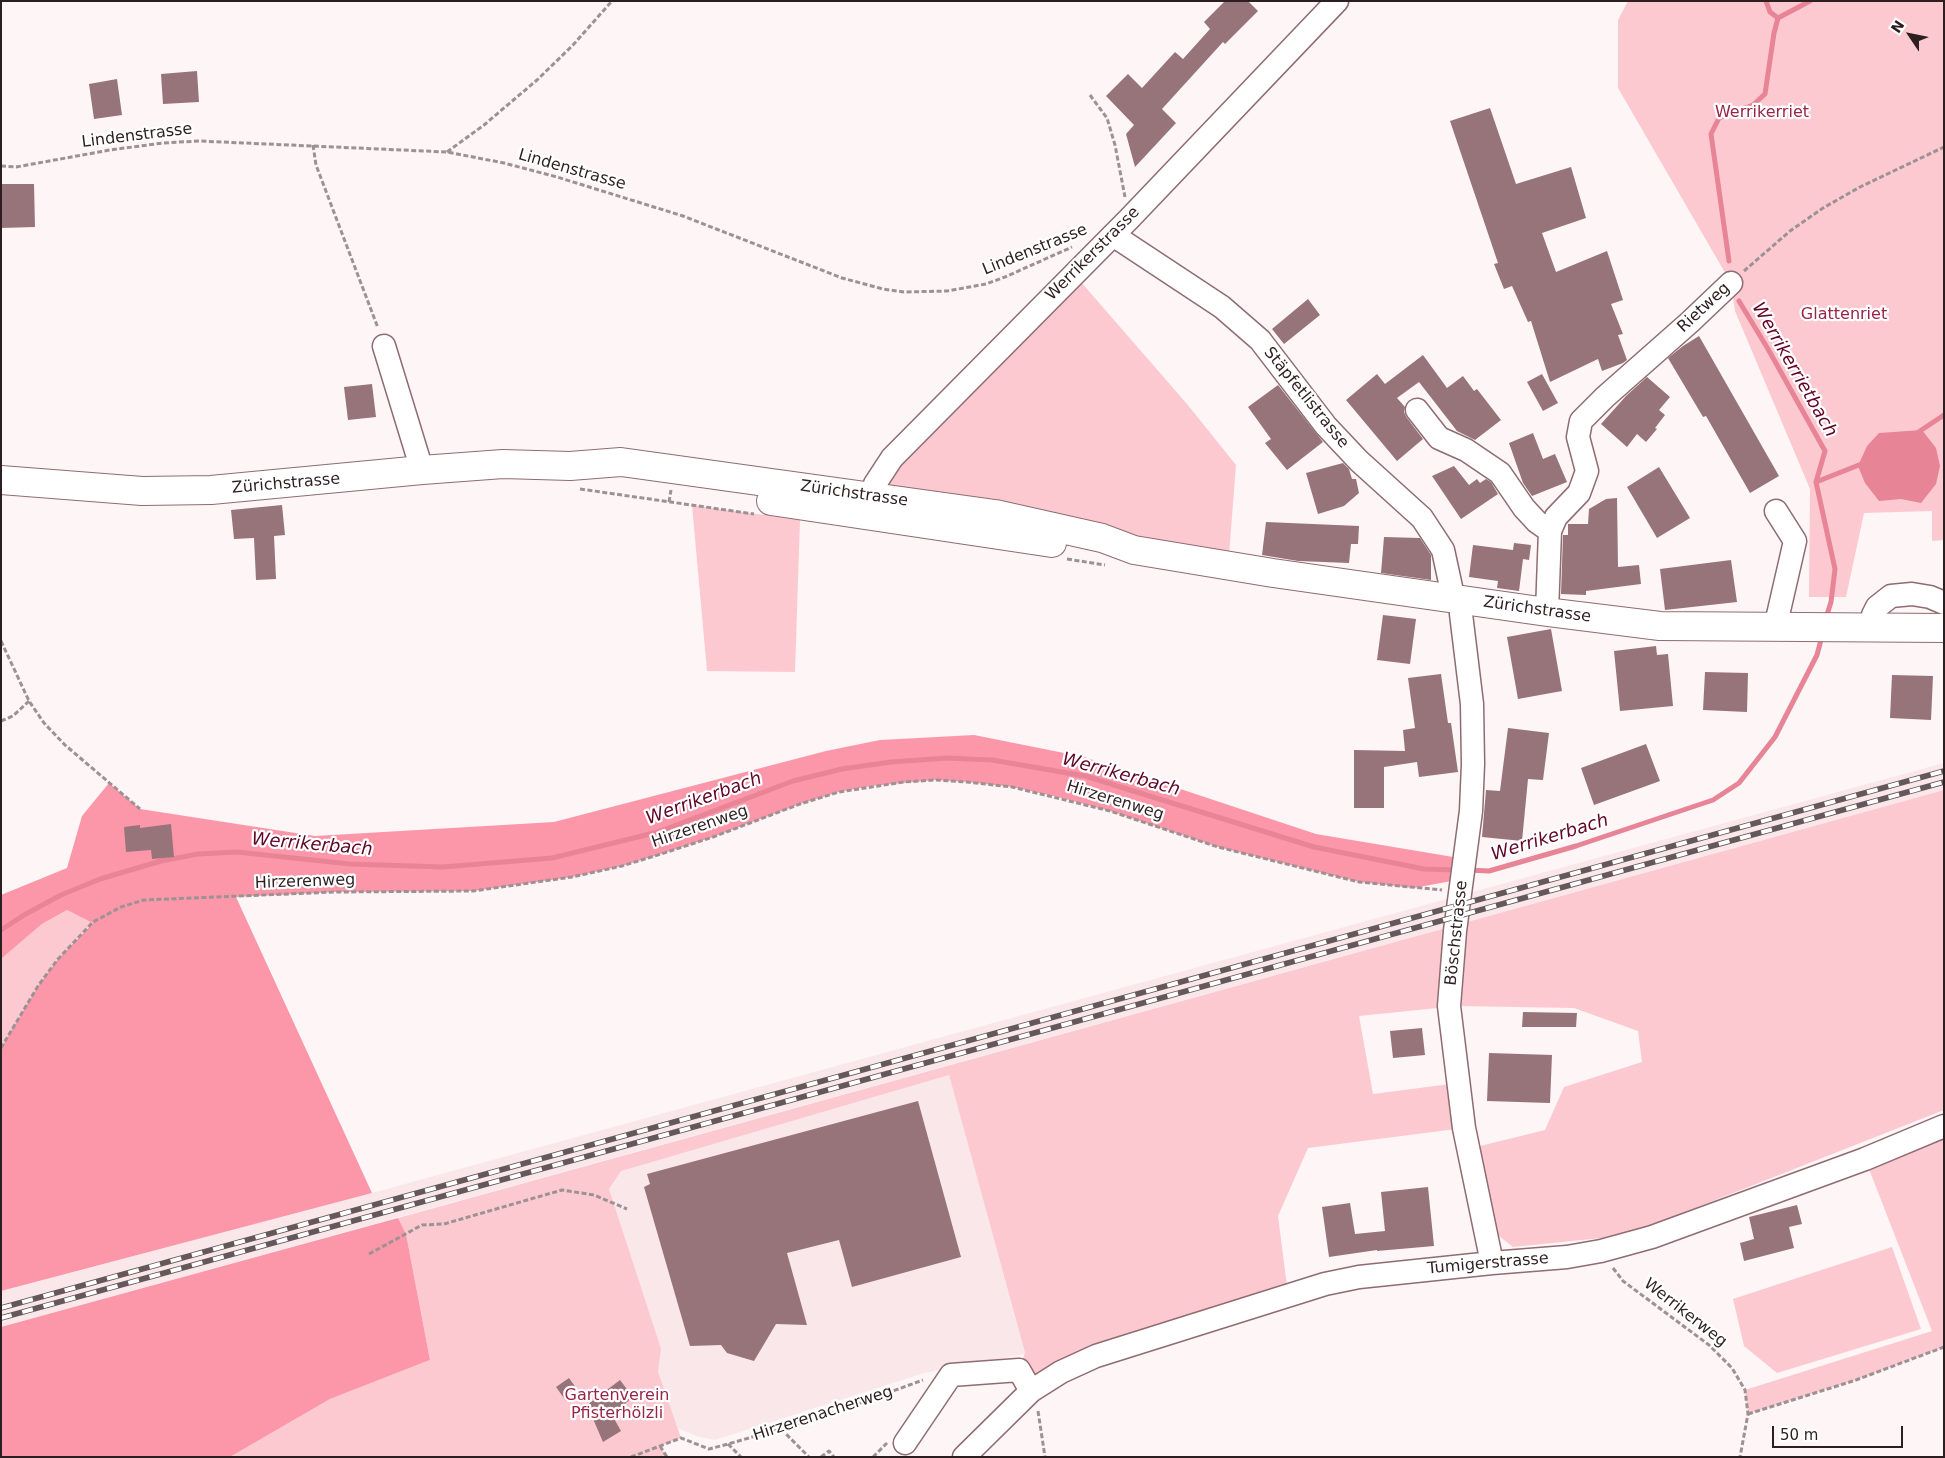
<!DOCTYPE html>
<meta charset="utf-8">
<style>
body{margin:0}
#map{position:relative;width:1945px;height:1458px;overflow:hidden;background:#fdf5f6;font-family:"DejaVu Sans",sans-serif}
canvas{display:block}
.frame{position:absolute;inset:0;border:2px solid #2d1f21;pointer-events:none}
.north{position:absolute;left:1885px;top:10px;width:50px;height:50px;-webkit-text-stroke:4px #fff;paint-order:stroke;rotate:304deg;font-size:14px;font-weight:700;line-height:20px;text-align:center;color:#2d1f21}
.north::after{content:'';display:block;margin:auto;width:18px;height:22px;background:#2d1f21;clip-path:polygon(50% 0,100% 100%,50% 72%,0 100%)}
.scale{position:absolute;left:1772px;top:1426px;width:131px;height:22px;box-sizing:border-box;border:2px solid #2d1f21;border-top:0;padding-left:6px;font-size:15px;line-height:18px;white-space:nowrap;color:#2d1f21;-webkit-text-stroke:4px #fff;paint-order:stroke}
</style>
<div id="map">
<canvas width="1945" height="1458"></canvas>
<div class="frame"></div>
<div class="north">N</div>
<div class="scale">50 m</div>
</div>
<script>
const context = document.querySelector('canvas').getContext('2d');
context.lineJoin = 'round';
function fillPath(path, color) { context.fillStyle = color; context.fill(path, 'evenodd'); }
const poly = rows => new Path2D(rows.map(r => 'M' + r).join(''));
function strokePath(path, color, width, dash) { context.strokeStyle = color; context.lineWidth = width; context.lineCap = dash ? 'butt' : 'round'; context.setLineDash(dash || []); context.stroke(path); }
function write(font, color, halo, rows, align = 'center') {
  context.font = font + ' "DejaVu Sans",sans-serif'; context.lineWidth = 4.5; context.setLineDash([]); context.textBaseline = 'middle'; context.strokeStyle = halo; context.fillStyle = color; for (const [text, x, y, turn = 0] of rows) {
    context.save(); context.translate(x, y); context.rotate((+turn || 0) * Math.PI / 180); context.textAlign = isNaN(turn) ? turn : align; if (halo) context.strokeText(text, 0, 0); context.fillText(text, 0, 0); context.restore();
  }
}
const built = poly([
 [1944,763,1944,790,1,1327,1,1291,372,1193],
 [949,1075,1025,1354,924,1373,715,1440,697,1436,672,1426,658,1372,661,1349,599,1224,609,1189,621,1170]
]);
const green = poly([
 [1628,1,1944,1,1944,540,1932,541,1932,511,1864,513,1846,597,1809,597,1810,489,1735,311,1731,283,1618,88,1618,20],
 [1074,274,1187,404,1236,465,1228,568,875,484],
 [692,505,800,520,795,672,707,671],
 [1944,790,1944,1110,1652,1225,1602,1238,1513,1247,1494,1232,1472,1148,1545,1130,1564,1087,1642,1062,1638,1031,1574,1008,1457,1006,1359,1016,1373,1094,1458,1083,1464,1128,1308,1148,1278,1216,1288,1294,1031,1391,1019,1370,1025,1353,949,1075,621,1171,609,1189,661,1349,658,1372,681,1438,660,1446,667,1457,230,1457,330,1399,430,1360,406,1234,398,1218],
 [67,910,93,922,58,959,38,986,1,1048,1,959,42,924],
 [1944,1133,1944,1347,1856,1380,1748,1414,1745,1390,1932,1331,1867,1164],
 [1892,1247,1921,1329,1777,1373,1744,1346,1733,1299]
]);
const forest = poly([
 [974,735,1084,757,1316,834,1465,859,1462,879,1414,888,1359,882,1218,847,1110,811,1058,797,1012,787,967,782,935,780,871,786,839,792,800,804,713,837,661,854,622,866,572,877,473,891,335,892,236,897,372,1193,1,1291,1,1048,38,986,58,959,93,923,67,910,42,924,1,959,1,895,67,868,82,816,109,783,140,809,315,836,554,822,826,751,880,740],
 [398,1218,406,1234,430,1360,330,1399,230,1457,1,1457,1,1327]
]);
const water = poly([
 [1922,430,1936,448,1940,466,1936,484,1921,503,1901,499,1879,501,1865,483,1858,466,1867,446,1879,433]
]);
const stream = poly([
 [1766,1,1770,12,1778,18],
 [1729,261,1711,134,1719,118,1753,105,1765,94,1774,33,1778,18,1810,1],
 [1739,301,1768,349,1825,451,1816,482,1835,569,1831,602,1826,618],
 [1917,433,1944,415],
 [1816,482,1864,463],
 [1468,870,1489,871,1576,846,1713,800,1739,783,1775,737,1817,655,1822,636],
 [1,930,24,915,61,895,100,879,161,861,198,854,237,852,350,864,443,867,552,858,658,832,793,781,842,769,891,762,947,758,992,760,1085,776,1314,847,1424,869,1457,870]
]);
const building = poly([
 [1225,1,1248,1,1258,11,1225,44,1223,42,1162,109,1176,123,1135,167,1126,134,1134,125,1106,96,1128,74,1142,88,1175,52,1183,59,1210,29,1204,22],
 [197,71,199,102,163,104,161,74],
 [117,79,122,115,94,119,89,84],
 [1490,108,1516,184,1571,167,1586,218,1542,233,1556,272,1607,251,1623,300,1611,304,1623,334,1618,335,1627,360,1623,363,1602,371,1598,359,1550,382,1531,321,1528,322,1512,286,1504,289,1494,264,1498,263,1450,121],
 [1,184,34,184,35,227,1,228],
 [1308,299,1320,315,1284,344,1272,329],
 [1699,336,1779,476,1750,493,1706,416,1703,417,1668,358,1683,346],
 [1423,355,1447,388,1463,376,1474,391,1477,389,1501,420,1475,440,1457,431,1419,382,1397,398,1405,407,1404,412,1407,418,1423,439,1397,461,1346,400,1377,374,1385,384],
 [1542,374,1558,403,1543,411,1527,382],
 [1647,377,1670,397,1659,410,1665,415,1655,428,1657,429,1646,442,1637,434,1627,447,1601,424,1626,396],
 [372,384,376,417,348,420,344,387],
 [1278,385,1323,442,1287,470,1265,443,1271,439,1248,407],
 [1533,433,1543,459,1555,454,1567,482,1532,496,1523,483,1509,443],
 [1343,463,1349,469,1352,479,1356,479,1359,493,1344,506,1318,514,1306,473],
 [1454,466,1469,485,1477,479,1480,483,1486,479,1491,482,1498,494,1461,519,1432,476],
 [1659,467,1690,518,1657,538,1627,487],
 [1617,498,1618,567,1639,565,1641,584,1586,591,1586,595,1561,594,1563,535,1568,535,1568,524,1588,524,1589,509,1606,499],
 [282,505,285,535,274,536,276,579,256,580,254,538,234,539,231,510],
 [1266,522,1359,526,1358,544,1351,544,1349,563,1298,561,1262,555],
 [1384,537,1420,538,1431,555,1431,580,1381,573],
 [1514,543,1531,545,1529,560,1523,559,1519,591,1497,588,1498,581,1469,577,1473,545,1513,550],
 [1731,560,1737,602,1665,610,1660,569],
 [1383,615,1416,619,1410,664,1377,660],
 [1551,629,1562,691,1518,699,1507,637],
 [1656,646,1657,655,1668,654,1673,706,1620,711,1614,651],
 [1705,672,1748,673,1747,712,1703,710],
 [1441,674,1448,723,1451,723,1458,772,1419,777,1417,762,1384,767,1384,808,1354,808,1354,750,1405,751,1403,730,1415,728,1408,678],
 [1892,675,1933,676,1931,720,1890,718],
 [1508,728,1549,733,1543,780,1528,779,1522,841,1482,837,1486,790,1500,791],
 [1646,744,1660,781,1594,805,1581,768],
 [171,824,174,857,152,859,151,850,126,852,124,827,140,825,140,828],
 [1523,1012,1577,1013,1576,1027,1522,1027],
 [1422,1028,1425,1055,1393,1058,1390,1031],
 [1489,1053,1552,1055,1550,1103,1487,1101],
 [918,1101,961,1257,852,1287,839,1240,787,1253,807,1325,776,1324,754,1361,727,1353,721,1345,690,1346,644,1187,650,1184,647,1174],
 [1428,1187,1434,1246,1377,1251,1377,1250,1329,1257,1322,1207,1350,1203,1355,1234,1385,1231,1381,1192],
 [1797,1205,1802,1224,1789,1227,1794,1248,1744,1261,1740,1243,1754,1239,1749,1217],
 [569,1378,579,1392,566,1401,556,1387],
 [620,1380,633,1397,612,1415,621,1431,603,1442,587,1405]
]);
const path = poly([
 [1090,95,1107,118,1115,145,1125,197],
 [313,145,316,165,378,328],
 [447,152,484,125,537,80,573,45,612,1],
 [1,166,16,167,110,150,163,143,199,141,447,152,504,163,557,177,683,216,842,278,883,289,904,292,947,291,986,284,1005,277,1072,247],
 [1744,271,1790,231,1823,208,1860,187,1944,147],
 [580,489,754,514],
 [669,502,671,490],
 [1067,559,1105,565],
 [1,641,29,701,44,723,65,745,140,809],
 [1,721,13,716,29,701],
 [1,1048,38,986,58,959,93,922,121,907,144,900,335,892,473,891,572,877,622,866,661,854,713,837,800,804,839,792,904,782,935,780,967,782,1012,787,1110,811,1218,847,1359,882,1442,890],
 [369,1254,422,1225,444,1224,562,1190,594,1195,627,1209],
 [1613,1268,1623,1281,1709,1345,1732,1368,1745,1390,1748,1414,1740,1457],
 [1038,1411,1045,1457],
 [1748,1414,1856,1380,1944,1347],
 [781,1429,809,1457],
 [728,1444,741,1457],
 [660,1446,667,1457],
 [631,1457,681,1438,709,1449,728,1444,822,1417,923,1380],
 [821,1457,829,1451,834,1457],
 [873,1457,887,1443]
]);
const minor = poly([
 [1113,235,1222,307,1260,340,1326,426,1359,461,1422,518,1443,550,1451,587,1450,598],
 [384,346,422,470],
 [1417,410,1439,438,1466,450,1500,473,1524,508,1537,522,1550,531],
 [1776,511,1795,541,1778,615,1777,627],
 [865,513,875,484,892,458,1129,219,1337,1],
 [1463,600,1461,614,1472,704,1473,764,1471,811,1455,931,1449,1006,1464,1128,1492,1263],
 [1547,612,1550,531,1556,517,1579,493,1587,471,1578,437,1581,421,1605,397,1690,322,1731,283],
 [1872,628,1873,615,1877,607,1891,596,1912,594,1930,597,1944,603],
 [905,1443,951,1375,1019,1370,1031,1391],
 [964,1457,1031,1391,1061,1372,1096,1356,1325,1284,1359,1277,1492,1263,1567,1257,1601,1251,1652,1237,1865,1159,1944,1126]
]);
const major = poly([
 [1,480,142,491,211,490,422,470,503,464,570,466,621,462,995,514,1102,538,1134,550,1273,573,1547,612,1660,626,1944,628],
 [771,501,1052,543]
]);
const rail = poly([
 [1,1308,1944,771],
 [1,1318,1944,782]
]);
const parkNames = [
 ["Werrikerriet",1762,113],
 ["Glattenriet",1844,315],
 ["Gartenverein",617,1396],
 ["Pfisterhölzli",617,1414]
];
const streetNames = [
 ["Lindenstrasse",137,136,-7],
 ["Lindenstrasse",572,170,16],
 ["Lindenstrasse",1035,250,-22],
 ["Werrikerstrasse",1093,254,-45],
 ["Rietweg",1704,308,-43],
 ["Stäpfetlistrasse",1306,398,51],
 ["Zürichstrasse",286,484,-5],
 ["Zürichstrasse",854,494,8],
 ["Zürichstrasse",1537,610,8],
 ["Hirzerenweg",1115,801,17],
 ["Hirzerenweg",700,827,-19],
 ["Hirzerenweg",305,882,-2],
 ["Böschstrasse",1457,933,-84],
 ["Tumigerstrasse",1488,1264,-5],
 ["Werrikerweg",1685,1313,38],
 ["Hirzerenacherweg",823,1414,-18]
];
const waterNames = [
 ["Werrikerrietbach",1794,370,60],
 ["Werrikerbach",1121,775,15],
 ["Werrikerbach",704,799,-20],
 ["Werrikerbach",1550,838,-17],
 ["Werrikerbach",312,845,5]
];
fillPath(built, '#fae7e9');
fillPath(green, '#fcc9d0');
fillPath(forest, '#fc97a9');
fillPath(water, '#e78496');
strokePath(stream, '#e78496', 5);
fillPath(building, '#977479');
strokePath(minor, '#8e6c71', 25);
strokePath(major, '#8e6c71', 30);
strokePath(path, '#9d9293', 3, [5, 2.5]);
strokePath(minor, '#fff', 22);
strokePath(major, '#fff', 28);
strokePath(rail, '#65585a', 5.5);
strokePath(rail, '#fff', 4, [11]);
write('16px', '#982446', '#fff', parkNames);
write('16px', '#2d1f21', '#fff', streetNames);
write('italic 18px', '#610626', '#fff', waterNames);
</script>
